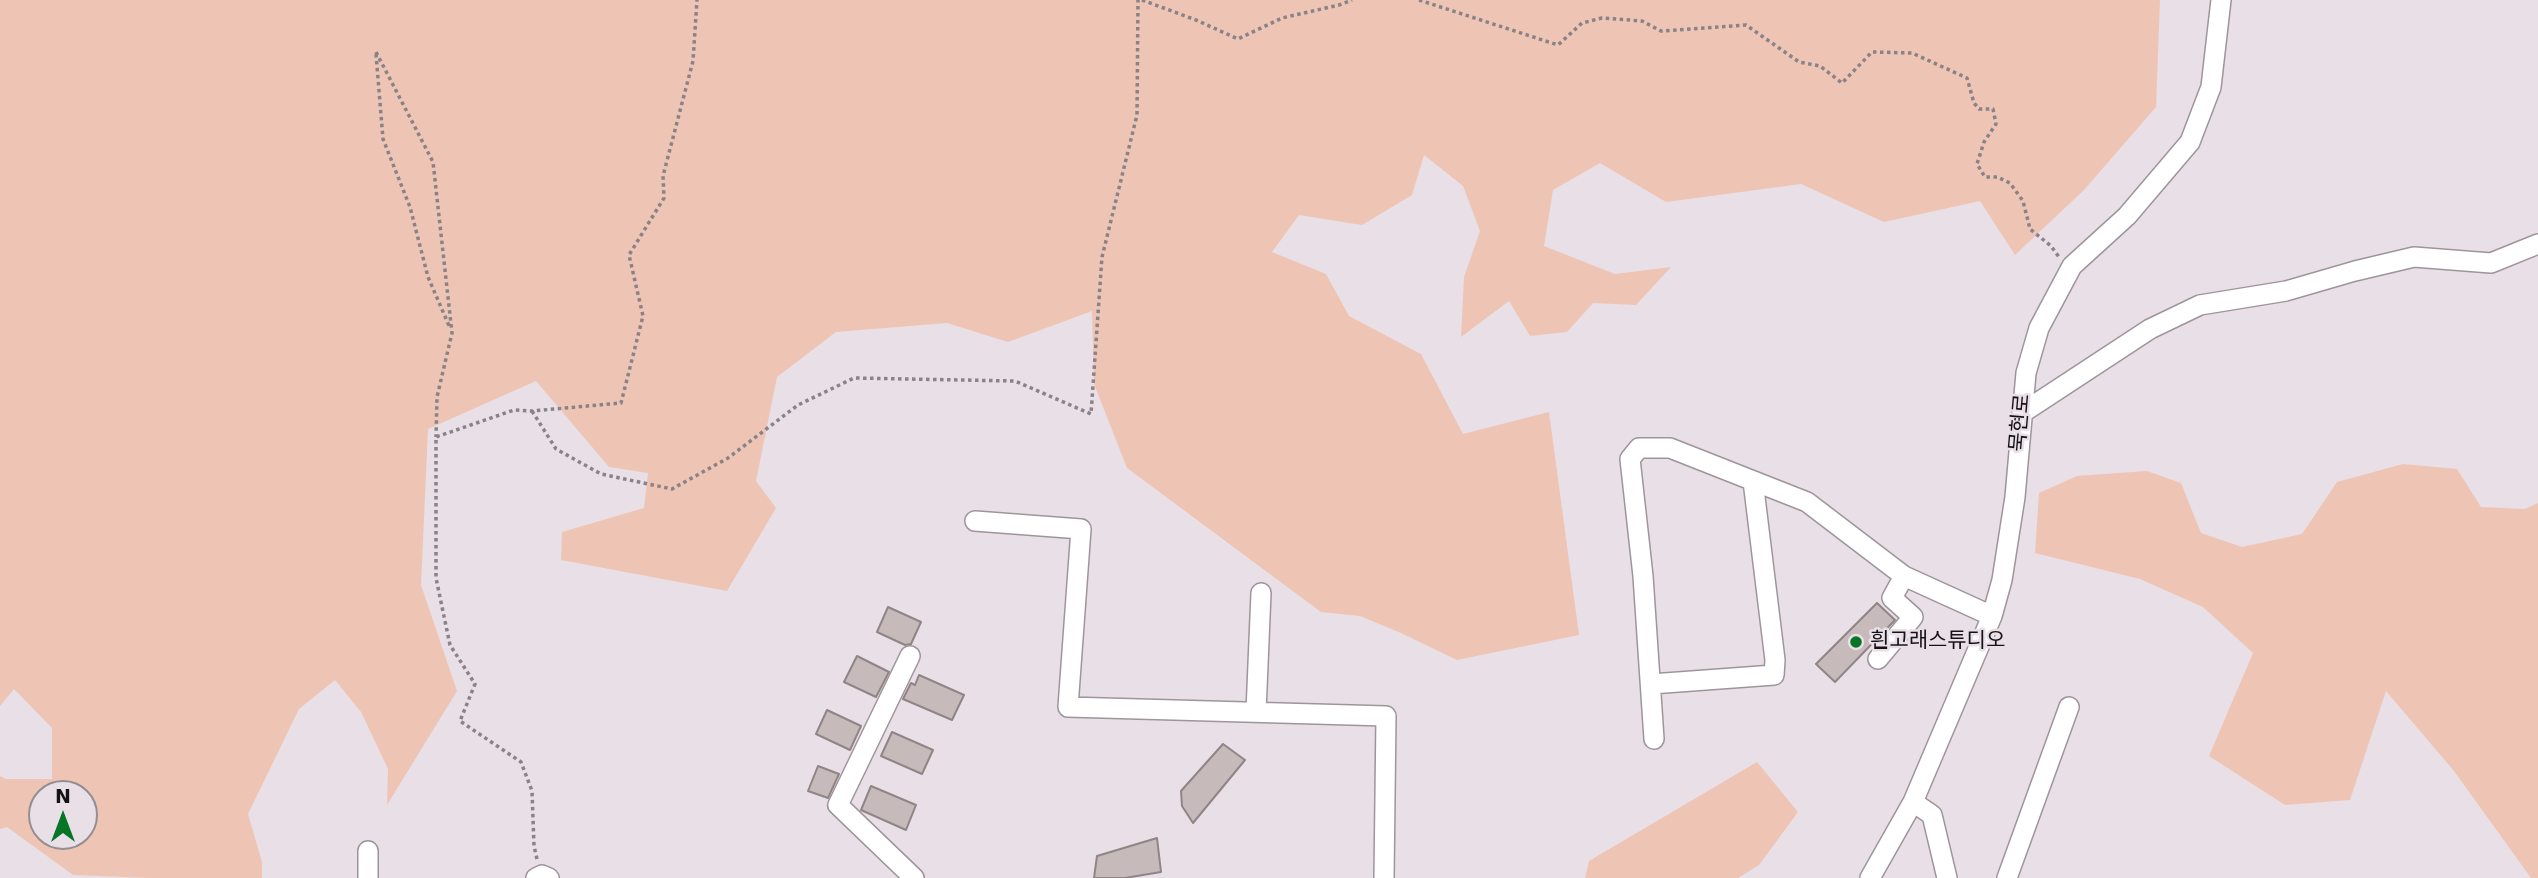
<!DOCTYPE html>
<meta charset="utf-8">
<style>
body{margin:0}
#map{position:relative;width:2538px;height:878px;overflow:hidden;background:#e9dfe6;font-family:"DejaVu Sans",sans-serif}
canvas{display:block}
.north{position:absolute;left:28px;top:780px;width:70px;height:70px;box-sizing:border-box;background:#e9dfe6;border:2px solid #948d92;border-radius:50%;rotate:0deg;font-size:19px;font-weight:700;line-height:28px;text-align:center;color:#151214}
.north::after{content:'';display:block;margin:auto;width:24px;height:32px;background:#087426;clip-path:polygon(50% 0,100% 100%,50% 72%,0 100%)}
</style>
<div id="map">
<canvas width="2538" height="878"></canvas>
<div class="north">N</div>
</div>
<script>
const context = document.querySelector('canvas').getContext('2d');
context.lineJoin = 'round';
function fillPath(path, color) { context.fillStyle = color; context.fill(path, 'evenodd'); }
const poly = rows => new Path2D(rows.map(r => 'M' + r).join(''));
function strokePath(path, color, width, dash) { context.strokeStyle = color; context.lineWidth = width; context.lineCap = dash ? 'butt' : 'round'; context.setLineDash(dash || []); context.stroke(path); }
function write(font, color, halo, rows, align = 'center') {
  context.font = font + ' "DejaVu Sans","Noto Sans KR",sans-serif'; context.lineWidth = 5; context.setLineDash([]); context.textBaseline = 'middle'; context.strokeStyle = halo; context.fillStyle = color; for (const [text, x, y, turn = 0] of rows) {
    context.save(); context.translate(x, y); context.rotate((+turn || 0) * Math.PI / 180); context.textAlign = isNaN(turn) ? turn : align; if (halo) context.strokeText(text, 0, 0); context.fillText(text, 0, 0); context.restore();
  }
}
const green = poly([
 [0,0,2160,0,2156,107,2084,190,2015,255,1980,201,1884,222,1801,184,1666,202,1600,163,1553,190,1544,246,1615,274,1671,267,1636,305,1593,303,1567,332,1530,336,1509,301,1461,337,1464,277,1480,231,1463,186,1424,155,1412,195,1362,225,1299,215,1272,252,1326,274,1349,316,1421,354,1463,434,1549,412,1579,635,1457,660,1401,633,1360,616,1321,612,1127,468,1094,384,1092,311,1008,342,947,323,836,332,777,377,756,481,776,508,727,591,561,560,562,532,644,508,648,473,609,467,536,381,428,429,421,585,457,691,387,805,388,769,361,712,335,680,299,709,248,814,262,862,262,878,151,878,73,875,7,827,0,829,0,776,6,779,52,779,52,728,14,689,0,706],
 [84,794,84,836,42,836,42,794],
 [2403,464,2457,469,2481,507,2525,509,2538,503,2538,878,2531,878,2454,771,2386,691,2350,800,2285,805,2209,756,2253,653,2203,607,2140,579,2035,553,2039,493,2077,476,2147,471,2181,483,2201,533,2242,547,2302,534,2337,482],
 [1757,762,1798,812,1759,865,1738,878,1585,878,1589,861]
]);
const building = poly([
 [1877,603,1895,620,1835,682,1816,664,1877,603],
 [888,607,921,622,911,644,905,645,877,632,888,607],
 [857,656,889,672,876,697,844,682,857,656],
 [919,675,964,695,952,720,903,699,911,683,915,685,919,675],
 [827,710,861,726,850,750,816,734,827,710],
 [892,732,933,750,922,774,881,756,892,732],
 [1223,744,1245,760,1193,823,1182,806,1181,791,1223,744],
 [818,766,839,774,828,798,808,791,818,766],
 [871,786,916,805,906,830,861,810,871,786],
 [1157,838,1161,872,1125,878,1094,878,1097,856,1157,838]
]);
const path = poly([
 [1142,0,1196,20,1238,39,1282,18,1339,5,1352,0],
 [1419,0,1558,45,1582,23,1602,18,1642,21,1661,31,1746,25,1799,62,1820,66,1842,83,1872,52,1912,53,1967,78,1974,103,1979,109,1993,109,1996,124,1984,142,1977,164,1985,177,1997,177,2010,183,2023,201,2030,229,2051,246,2059,257],
 [376,52,433,162,452,333,437,397,436,437],
 [376,54,383,139,410,207,428,277,450,328],
 [532,411,556,449,601,474,672,489,728,458,798,405,854,378,1015,381,1091,414,1102,257,1137,115,1138,0],
 [537,859,534,846,532,791,521,762,460,721,475,684,450,645,436,578,436,437,514,410,532,411,621,403,643,316,629,255,664,198,663,176,693,61,697,0]
]);
const minor = poly([
 [2022,413,2150,329,2200,305,2286,291,2355,271,2414,257,2491,263,2538,244],
 [975,521,1081,529,1068,707,1386,716,1384,878],
 [910,656,838,805,914,878],
 [1878,659,1913,617,1892,598,1904,576],
 [1651,684,1774,675,1775,660,1753,481],
 [1256,712,1261,593],
 [1654,739,1643,576,1630,459,1639,448,1670,448,1807,502,1904,576,1992,616],
 [1913,802,1932,815,1947,878],
 [368,878,368,851],
 [536,878,542,875,549,878],
 [1870,878,1913,802,1992,616,2002,580,2015,497,2026,373,2039,328,2072,266,2127,216,2190,142,2211,87,2221,0],
 [2007,878,2069,707]
]);
const markers = [
 [1856,642,7,"#087426"]
];
const streetNames = [
 ["묵현로",2021,423,-85]
];
const poiNames = [
 ["흰고래스튜디오",1870,642]
];
fillPath(green, '#eec5b4');
fillPath(building, '#c6babb');
strokePath(building, '#908586', 2);
strokePath(minor, '#9e959b', 22);
strokePath(path, '#898287', 3.5, [3.5, 3.5]);
strokePath(minor, '#fff', 19);
for (const [x, y, r, color] of markers) { const dot = new Path2D(); dot.arc(x, y, r, 0, 2 * Math.PI); context.fillStyle = color; context.fill(dot); strokePath(dot, '#e9dfe6', 2.5); }
write('21px', '#151214', '#e9dfe6', streetNames);
write('21px', '#151214', '#e9dfe6', poiNames, 'left');
</script>
